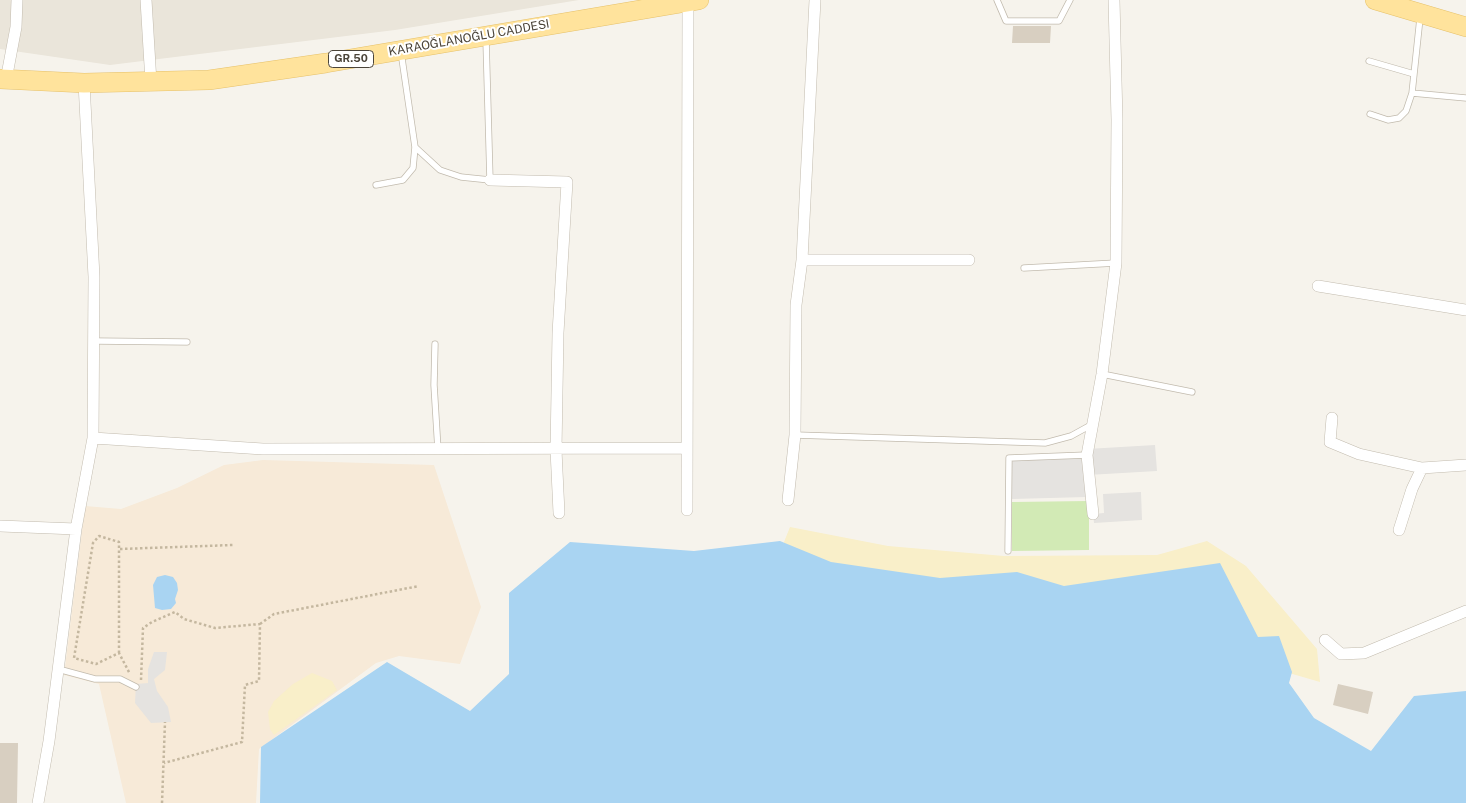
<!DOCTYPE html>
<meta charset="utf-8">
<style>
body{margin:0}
canvas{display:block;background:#f6f3ec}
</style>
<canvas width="1466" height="803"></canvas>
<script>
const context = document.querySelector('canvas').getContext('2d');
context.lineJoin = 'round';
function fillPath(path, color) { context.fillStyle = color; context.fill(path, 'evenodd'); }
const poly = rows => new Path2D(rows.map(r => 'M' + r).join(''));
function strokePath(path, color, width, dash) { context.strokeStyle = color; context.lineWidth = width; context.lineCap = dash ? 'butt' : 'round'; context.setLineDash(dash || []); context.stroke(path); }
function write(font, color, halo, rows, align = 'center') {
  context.font = font + ' "Public Sans",sans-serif'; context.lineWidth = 4; context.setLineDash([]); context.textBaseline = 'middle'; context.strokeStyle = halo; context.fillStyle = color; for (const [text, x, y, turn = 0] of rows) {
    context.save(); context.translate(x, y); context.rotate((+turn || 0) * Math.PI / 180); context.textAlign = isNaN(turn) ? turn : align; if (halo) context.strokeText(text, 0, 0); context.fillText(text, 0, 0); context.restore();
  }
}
const residential = poly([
 [0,0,579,0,395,30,110,65,0,49]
]);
const commercial = poly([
 [263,460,434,465,481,607,460,664,399,656,376,663,259,749,256,803,126,803,99,684,64,675,85,506,121,509,177,488,224,465]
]);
const green = poly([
 [1089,501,1089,550,1012,551,1012,502]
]);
const sand = poly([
 [790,527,888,546,1004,556,1157,555,1207,541,1246,566,1317,649,1320,682,1289,673,1256,642,1064,590,917,582,830,568,782,547],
 [312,673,332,681,337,690,274,735,270,729,268,712,274,701,293,684]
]);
const parking = poly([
 [1155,445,1157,471,1088,475,1087,497,1012,499,1011,458,1087,455,1087,449],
 [1141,492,1142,520,1094,523,1093,514,1104,513,1103,494],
 [154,652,167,652,165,670,154,679,157,691,168,707,171,722,151,723,135,703,136,684,148,683,148,669]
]);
const water = poly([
 [780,541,831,562,940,578,1017,572,1064,586,1220,563,1258,637,1279,636,1292,672,1289,683,1314,718,1371,751,1414,696,1466,691,1466,803,260,803,261,747,387,662,470,711,509,674,509,593,570,542,694,551],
 [165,575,173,577,177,583,178,590,175,599,176,603,171,609,162,610,155,608,153,585,157,577]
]);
const building = poly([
 [1013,26,1051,26,1050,43,1012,43],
 [1338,684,1373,692,1368,714,1333,705],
 [0,743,18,743,17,803,0,803]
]);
const path = poly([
 [120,549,233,545],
 [260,624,274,614,419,586],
 [119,653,119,542,99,536,93,543,74,658,96,664,119,653,130,674],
 [141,680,143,628,152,622,175,612,184,619,215,628,260,624,259,681,245,685,242,742,164,763],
 [162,803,165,722]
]);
const service = poly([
 [997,0,1006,21,1059,21,1070,0],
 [1369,61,1414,74],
 [1412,93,1466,98],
 [1370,114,1388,120,1399,118,1406,111,1412,93,1420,18],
 [415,147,440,170,461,177,490,180,486,40],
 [376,185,403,180,413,168,415,147,401,52],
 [1024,268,1116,263],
 [95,341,187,342],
 [435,344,434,385,438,450],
 [1102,374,1192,392],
 [795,435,1045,443,1071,436,1091,425],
 [1008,551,1009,458,1087,455],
 [58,669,95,679,120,679,136,687]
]);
const minor = poly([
 [146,0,151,82],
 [6,80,16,27,17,0],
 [490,180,567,182,558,333,556,450,559,513],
 [802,260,969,260],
 [1318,286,1466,310],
 [1332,418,1330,442,1359,454,1422,468,1466,465],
 [93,438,263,449,686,448],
 [788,500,795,435,796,305,802,260,815,0],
 [687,510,688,2],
 [1093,514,1087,455,1102,374,1116,263,1117,120,1114,0],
 [0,526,76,529],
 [1399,530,1412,489,1422,468],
 [1325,640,1341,654,1364,653,1466,611],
 [38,803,49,741,76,529,93,438,94,277,84,83]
]);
const primary = poly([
 [1375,0,1466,27],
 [0,79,84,83,209,80,326,63,699,0]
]);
const shields = [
 [351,59,45]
];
const shieldNames = [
 ["GR.50",351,59]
];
const streetNames = [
 ["KARAOĞLANOĞLU CADDESI",469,38,-10]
];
fillPath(residential, '#eae5da');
fillPath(commercial, '#f7ead8');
fillPath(green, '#d2eab5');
fillPath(sand, '#f9efc9');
fillPath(parking, '#e5e3e0');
fillPath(water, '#a9d4f2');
fillPath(building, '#d8cfc1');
strokePath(service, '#c2bbae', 7);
strokePath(minor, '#c2bbae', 12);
strokePath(primary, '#e6c16a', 20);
strokePath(path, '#c4b79f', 2.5, [2.5, 2.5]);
strokePath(service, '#fff', 5.5);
strokePath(minor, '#fff', 11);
strokePath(primary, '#ffe39c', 19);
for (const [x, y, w] of shields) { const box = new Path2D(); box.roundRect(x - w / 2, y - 8.5, w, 17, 4); context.fillStyle = '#fff'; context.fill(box); strokePath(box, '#4b4439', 1); }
write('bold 11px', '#4b4439', null, shieldNames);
write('12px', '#4b4439', '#fff', streetNames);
</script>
